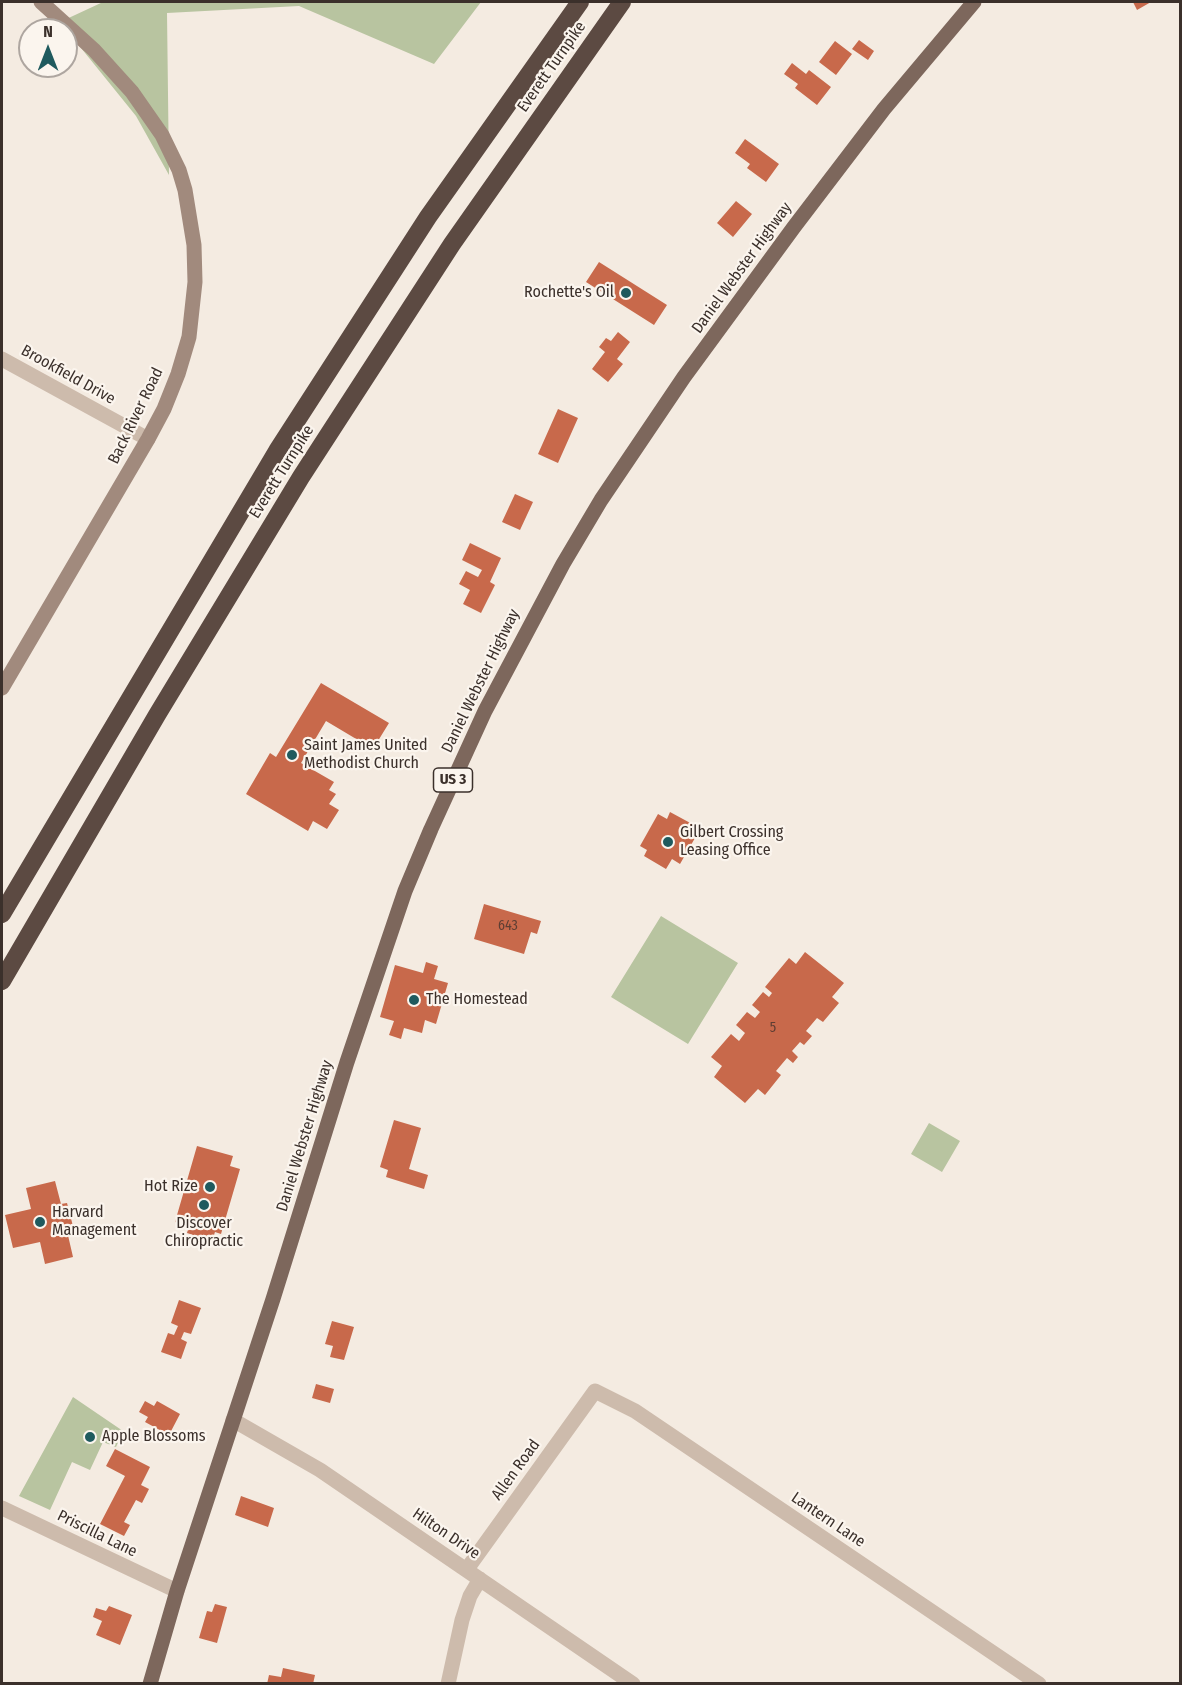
<!DOCTYPE html>
<style>
body{margin:0}
#map{position:relative;width:1182px;height:1685px;overflow:hidden;background:#f4ebe1;font-family:"Fira Sans Condensed",sans-serif}
canvas{display:block}
.frame{position:absolute;inset:0;border:3px solid #3b302b;pointer-events:none}
.north{position:absolute;left:18px;top:18px;width:60px;height:60px;box-sizing:border-box;background:#fbf5ee;border:2px solid #aea6a0;border-radius:50%;rotate:0deg;font-size:16px;font-weight:700;line-height:24px;text-align:center;color:#3b302b}
.north::after{content:'';display:block;margin:auto;width:21px;height:27px;background:#1f5a5e;clip-path:polygon(50% 0,100% 100%,50% 72%,0 100%)}
</style>
<div id="map">
<canvas width="1182" height="1685"></canvas>
<div class="frame"></div>
<div class="north">N</div>
</div>
<script>
const context = document.querySelector('canvas').getContext('2d');
context.lineJoin = 'round';
function fillPath(path, color) { context.fillStyle = color; context.fill(path, 'evenodd'); }
const poly = rows => new Path2D(rows.map(r => 'M' + r).join(''));
function strokePath(path, color, width, dash) { context.strokeStyle = color; context.lineWidth = width; context.lineCap = dash ? 'butt' : 'round'; context.setLineDash(dash || []); context.stroke(path); }
function write(font, color, halo, rows, align = 'center') {
  context.font = font + ' "Fira Sans Condensed",sans-serif'; context.lineWidth = 4.5; context.setLineDash([]); context.textBaseline = 'middle'; context.strokeStyle = halo; context.fillStyle = color; for (const [text, x, y, turn = 0] of rows) {
    context.save(); context.translate(x, y); context.rotate((+turn || 0) * Math.PI / 180); context.textAlign = isNaN(turn) ? turn : align; if (halo) context.strokeText(text, 0, 0); context.fillText(text, 0, 0); context.restore();
  }
}
const green = poly([
 [103,2,481,2,434,64,299,6,167,13,169,175,136,116,60,22],
 [661,916,738,963,688,1044,611,997],
 [929,1123,960,1141,942,1172,911,1154],
 [73,1397,123,1431,116,1447,103,1442,90,1470,72,1462,50,1510,19,1496]
]);
const building = poly([
 [1133,2,1151,2,1137,10],
 [859,40,874,51,868,60,852,49],
 [835,41,852,54,836,75,819,62],
 [792,63,806,74,809,70,831,87,817,105,795,88,798,84,784,74],
 [745,139,779,164,766,182,747,168,750,164,735,153],
 [736,201,752,214,733,237,717,223],
 [599,262,667,305,654,325,586,282],
 [618,332,630,342,617,359,623,364,608,382,592,369,605,352,599,347,606,338,611,341],
 [558,409,578,418,558,463,538,454],
 [515,494,533,502,520,530,502,522],
 [470,543,501,558,490,582,495,585,481,613,463,604,470,590,459,584,466,571,478,577,482,570,462,560],
 [321,683,389,723,373,749,326,721,301,763,334,782,329,790,336,794,329,804,339,810,327,829,313,821,308,831,246,794,270,753,276,757],
 [670,812,694,825,689,834,695,838,680,864,672,859,666,869,644,856,647,850,640,846,658,814,667,819],
 [484,904,541,921,537,934,531,932,524,954,474,939],
 [805,952,844,983,832,997,839,1003,823,1022,817,1018,806,1031,812,1036,804,1045,800,1042,792,1051,798,1057,793,1063,787,1058,776,1071,781,1075,765,1095,758,1089,745,1103,714,1077,722,1066,711,1057,731,1034,739,1041,745,1033,736,1025,747,1012,755,1018,760,1012,752,1005,763,992,769,997,772,993,765,987,789,958,796,964],
 [426,962,438,966,434,979,448,983,436,1024,425,1020,422,1033,404,1028,401,1039,389,1035,394,1021,380,1017,395,965,423,973],
 [394,1120,421,1128,409,1169,428,1175,424,1189,386,1177,388,1170,380,1167],
 [197,1146,233,1156,230,1166,240,1169,221,1234,215,1232,212,1241,187,1233,189,1226,175,1222],
 [55,1181,61,1204,67,1203,74,1230,67,1231,73,1257,45,1264,40,1242,13,1248,5,1215,31,1209,26,1188],
 [179,1300,201,1308,191,1334,184,1332,181,1339,187,1342,181,1359,161,1352,168,1333,174,1335,178,1326,171,1323],
 [332,1321,354,1327,344,1360,330,1357,333,1346,325,1344],
 [316,1384,334,1389,330,1403,312,1398],
 [145,1401,154,1406,157,1401,180,1414,169,1435,145,1422,148,1417,139,1412],
 [115,1449,150,1467,141,1485,149,1489,142,1503,136,1500,124,1522,130,1525,124,1536,100,1524,125,1476,106,1466],
 [241,1496,274,1508,268,1527,235,1515],
 [215,1604,227,1607,217,1643,199,1638,207,1611,212,1612],
 [109,1606,132,1615,120,1645,96,1635,102,1621,93,1617,96,1608,106,1611],
 [283,1668,315,1675,313,1684,267,1684,269,1675,281,1677]
]);
const street = poly([
 [2,359,148,439],
 [233,1420,320,1470,633,1684],
 [2,1508,177,1591],
 [467,1569,595,1391,635,1411,1039,1684],
 [448,1684,462,1620,470,1596,480,1579]
]);
const secondary = poly([
 [2,688,148,439,164,409,178,374,189,337,195,282,194,245,185,190,179,170,162,135,132,92,94,50,41,2]
]);
const primary = poly([
 [150,1684,177,1591,273,1299,347,1062,405,891,431,829,485,711,563,564,601,500,684,377,794,227,884,109,974,2]
]);
const highway = poly([
 [2,914,277,451,428,217,580,2],
 [2,981,157,715,301,477,452,244,622,2]
]);
const markers = [
 [626,293,6,"#1f5a5e"],
 [292,755,6,"#1f5a5e"],
 [668,842,6,"#1f5a5e"],
 [414,1000,6,"#1f5a5e"],
 [210,1187,6,"#1f5a5e"],
 [204,1205,6,"#1f5a5e"],
 [40,1222,6,"#1f5a5e"],
 [90,1437,6,"#1f5a5e"]
];
const numberNames = [
 ["643",508,926],
 ["5",773,1028]
];
const shields = [
 [453,780,39]
];
const shieldNames = [
 ["US 3",453,780]
];
const streetNames = [
 ["Everett Turnpike",552,67,-55],
 ["Daniel Webster Highway",742,268,-54],
 ["Brookfield Drive",68,375,29],
 ["Back River Road",136,416,-64],
 ["Everett Turnpike",282,472,-58],
 ["Daniel Webster Highway",481,681,-64],
 ["Daniel Webster Highway",305,1136,-73],
 ["Allen Road",516,1470,-54],
 ["Lantern Lane",828,1520,34],
 ["Priscilla Lane",97,1534,26],
 ["Hilton Drive",446,1534,34]
];
const poiNames = [
 ["Rochette's Oil",614,293,"right"],
 ["Saint James United",304,746],
 ["Methodist Church",304,764],
 ["Gilbert Crossing",680,833],
 ["Leasing Office",680,851],
 ["The Homestead",426,1000],
 ["Hot Rize",198,1187,"right"],
 ["Harvard",52,1213],
 ["Management",52,1231],
 ["Discover",204,1224,"center"],
 ["Chiropractic",204,1242,"center"],
 ["Apple Blossoms",102,1437]
];
fillPath(green, '#b8c4a0');
fillPath(building, '#c8694b');
strokePath(street, '#cdbbac', 15);
strokePath(secondary, '#a18a7d', 15);
strokePath(primary, '#7d675c', 15);
strokePath(highway, '#5c4a42', 18);
for (const [x, y, r, color] of markers) { const dot = new Path2D(); dot.arc(x, y, r, 0, 2 * Math.PI); context.fillStyle = color; context.fill(dot); strokePath(dot, '#fbf5ee', 2); }
write('14px', '#5e3e33', null, numberNames);
for (const [x, y, w] of shields) { const box = new Path2D(); box.roundRect(x - w / 2, y - 12, w, 24, 4.5); context.fillStyle = '#fbf5ee'; context.fill(box); strokePath(box, '#3b302b', 1.5); }
write('bold 15px', '#3b302b', null, shieldNames);
write('16px', '#3b302b', '#fbf5ee', streetNames);
write('16px', '#3b302b', '#fbf5ee', poiNames, 'left');
</script>
